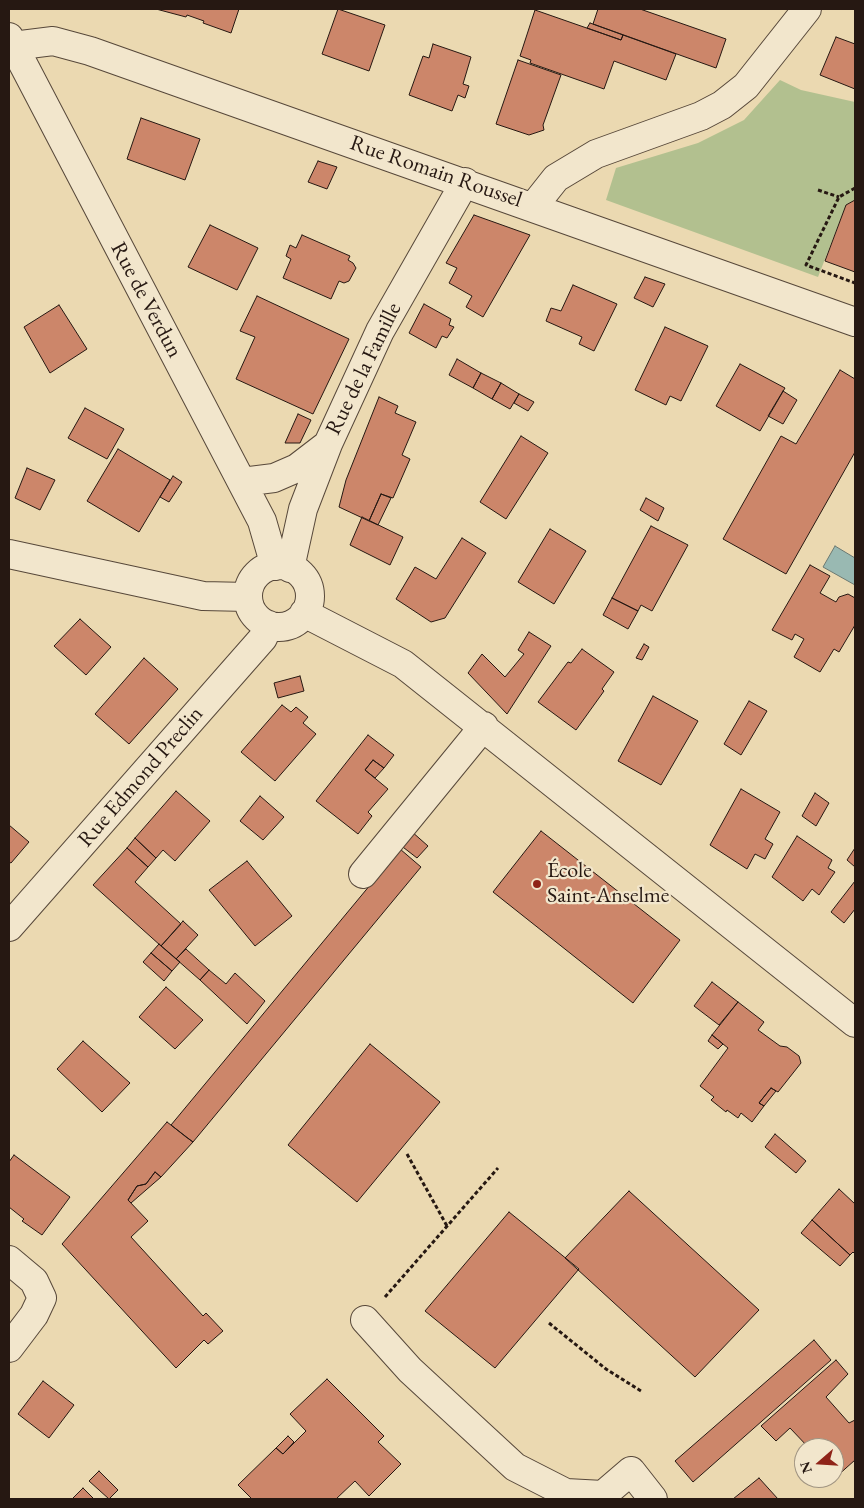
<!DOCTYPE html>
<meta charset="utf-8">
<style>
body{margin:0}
#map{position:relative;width:864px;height:1508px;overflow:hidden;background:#ebd9b1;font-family:"EB Garamond",serif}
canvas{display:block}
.frame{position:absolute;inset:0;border:10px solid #261812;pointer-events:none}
.north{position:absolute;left:794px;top:1438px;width:50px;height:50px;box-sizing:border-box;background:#f2e6cc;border:1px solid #a09482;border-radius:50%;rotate:251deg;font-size:14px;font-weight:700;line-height:20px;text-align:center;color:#261812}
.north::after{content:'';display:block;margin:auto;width:18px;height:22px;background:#8f2418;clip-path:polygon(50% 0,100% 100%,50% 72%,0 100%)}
</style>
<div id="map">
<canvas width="864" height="1508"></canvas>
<div class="frame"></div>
<div class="north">N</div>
</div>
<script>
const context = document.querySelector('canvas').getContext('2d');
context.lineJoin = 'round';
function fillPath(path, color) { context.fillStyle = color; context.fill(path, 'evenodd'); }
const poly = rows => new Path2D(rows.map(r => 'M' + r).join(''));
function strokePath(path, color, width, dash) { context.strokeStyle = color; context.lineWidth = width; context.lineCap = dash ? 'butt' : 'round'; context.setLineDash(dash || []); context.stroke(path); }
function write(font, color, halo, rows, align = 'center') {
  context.font = font + ' "EB Garamond",serif'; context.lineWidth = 4.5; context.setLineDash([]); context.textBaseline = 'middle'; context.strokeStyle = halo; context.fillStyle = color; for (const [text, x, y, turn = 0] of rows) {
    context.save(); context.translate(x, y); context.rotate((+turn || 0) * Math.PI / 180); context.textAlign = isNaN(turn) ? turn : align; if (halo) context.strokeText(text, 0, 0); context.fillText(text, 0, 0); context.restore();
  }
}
const green = poly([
 [780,80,801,90,855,102,855,200,846,205,818,277,606,200,616,168,698,143,744,120]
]);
const water = poly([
 [835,546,855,558,855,585,823,567,835,546]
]);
const building = poly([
 [156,9,239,9,231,33,203,23,204,21,187,15,186,17,156,9],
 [338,9,385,25,369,71,322,54,338,9],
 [598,9,640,9,726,39,716,68,593,24,598,9],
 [535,10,621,40,623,35,676,54,666,80,614,61,604,89,530,63,531,60,520,56,535,10],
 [590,23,623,35,621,40,587,28,590,23],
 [836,37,855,44,855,89,820,75,836,37],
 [433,44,471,57,463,84,469,86,465,98,458,95,452,111,409,95,423,56,429,58,433,44],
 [518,60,561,75,543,125,544,130,529,135,496,124,518,60],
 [141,118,200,139,185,180,127,159,141,118],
 [318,161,337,167,327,189,308,182,318,161],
 [855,200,855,272,825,261,846,205,855,200],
 [474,215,530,235,483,317,466,307,472,296,449,283,457,268,446,263,474,215],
 [210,225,258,248,237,290,188,267,210,225],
 [302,235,350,256,348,260,353,263,356,268,349,281,344,283,339,281,331,299,283,278,291,259,286,256,290,245,296,248,302,235],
 [645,277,665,284,653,307,634,298,645,277],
 [573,285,617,304,594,351,579,344,582,337,546,321,551,308,561,311,573,285],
 [257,296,349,339,313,414,236,379,255,337,240,331,257,296],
 [424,304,451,319,449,325,454,327,447,338,442,336,436,348,409,333,424,304],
 [59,305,87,349,50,373,24,327,59,305],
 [665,327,708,346,681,401,670,396,666,405,635,390,665,327],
 [457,359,481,373,473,388,449,375,457,359],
 [740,364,785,388,760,431,716,406,740,364],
 [840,370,855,379,855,452,786,574,723,539,781,436,796,444,840,370],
 [481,373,501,383,492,399,473,388,481,373],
 [501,383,519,394,510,409,492,399,501,383],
 [783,391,797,400,783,424,768,416,783,391],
 [519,394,534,402,528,411,514,403,519,394],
 [379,397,398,406,395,413,416,422,402,455,410,459,393,498,381,494,369,521,339,507,346,480,379,397],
 [85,408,124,429,107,459,68,438,85,408],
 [298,414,311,420,300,443,285,443,298,414],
 [521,436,548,453,506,519,480,502,521,436],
 [118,449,170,480,139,532,87,501,118,449],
 [27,468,55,480,40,510,15,498,27,468],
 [173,476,182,482,169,502,160,497,173,476],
 [381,494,391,498,378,525,369,521,381,494],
 [646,498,664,508,658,521,640,510,646,498],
 [362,517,403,537,390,565,350,545,362,517],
 [651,526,688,545,652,611,641,605,638,611,612,598,651,526],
 [550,529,586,551,554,604,518,582,550,529],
 [462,538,486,553,445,618,431,622,396,599,415,567,436,579,462,538],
 [810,565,830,576,820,593,836,602,839,597,848,594,855,598,855,625,839,652,834,649,820,672,794,657,804,639,795,634,792,640,772,630,810,565],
 [612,598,638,611,628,629,603,615,612,598],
 [80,619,111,647,86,675,54,646,80,619],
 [529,632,551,646,507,714,468,673,482,654,505,677,524,654,518,650,529,632],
 [644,644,649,647,642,660,636,658,644,644],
 [582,649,614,672,602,689,604,691,576,730,538,702,568,662,571,663,582,649],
 [144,658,178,689,129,744,95,714,144,658],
 [300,676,304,691,278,698,274,683,300,676],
 [653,696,698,721,661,785,618,761,653,696],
 [749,701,767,711,741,755,724,744,749,701],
 [282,705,291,712,296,707,308,717,303,723,316,734,275,781,241,752,282,705],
 [368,735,394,755,384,768,373,760,365,770,388,789,368,812,372,816,358,834,316,801,368,735],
 [373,760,384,768,375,778,365,770,373,760],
 [741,789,780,812,765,839,773,844,765,859,755,854,747,869,710,845,741,789],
 [176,791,210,821,175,861,163,850,156,858,135,838,176,791],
 [815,793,829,803,816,826,802,816,815,793],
 [260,796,284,817,263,840,240,821,260,796],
 [9,825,29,842,11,863,9,862,9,825],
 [411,831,428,846,417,858,399,844,411,831],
 [541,831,680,940,633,1003,493,892,541,831],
 [797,836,832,860,828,868,835,872,819,895,812,889,803,901,772,877,797,836],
 [135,838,156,858,148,867,127,848,135,838],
 [127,848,148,867,135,882,181,924,161,946,93,885,127,848],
 [855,848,855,867,847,860,855,848],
 [400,849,421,867,193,1142,186,1137,171,1125,400,849],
 [247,861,292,916,255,946,209,890,247,861],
 [855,881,855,909,844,923,831,912,855,881],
 [183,921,198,935,176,959,161,946,183,921],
 [159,944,180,962,172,971,151,953,159,944],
 [186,949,209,970,200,980,176,959,186,949],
 [151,953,172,971,164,981,143,962,151,953],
 [209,970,226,984,235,973,265,1001,247,1024,200,980,209,970],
 [712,982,738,1002,719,1025,694,1006,712,982],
 [166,987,203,1020,175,1049,139,1017,166,987],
 [738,1002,764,1022,758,1030,780,1046,787,1047,799,1056,801,1063,778,1092,771,1088,759,1103,764,1106,752,1122,741,1113,738,1118,727,1110,726,1112,711,1100,714,1097,700,1086,728,1048,712,1035,738,1002],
 [712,1035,723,1044,718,1049,708,1041,712,1035],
 [83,1041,130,1083,102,1112,57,1069,83,1041],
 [370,1044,440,1102,357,1202,288,1145,370,1044],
 [771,1088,776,1091,764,1106,759,1103,771,1088],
 [167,1122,193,1142,161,1177,155,1172,146,1184,137,1186,128,1200,148,1221,131,1237,203,1316,206,1313,223,1331,208,1344,204,1340,176,1368,62,1244,167,1122],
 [775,1134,806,1161,796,1173,765,1147,775,1134],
 [14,1155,70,1197,42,1235,22,1221,24,1219,9,1207,9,1162,14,1155],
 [155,1172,161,1177,131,1203,128,1200,137,1186,146,1184,155,1172],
 [839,1189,855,1204,855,1254,853,1252,850,1255,812,1220,839,1189],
 [629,1191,759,1310,695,1377,565,1258,629,1191],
 [509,1212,579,1269,495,1368,425,1311,509,1212],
 [812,1220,850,1255,840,1266,801,1233,812,1220],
 [814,1340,831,1360,693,1482,675,1461,814,1340],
 [836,1360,848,1374,826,1397,849,1423,855,1420,855,1460,836,1477,834,1475,834,1448,809,1448,790,1428,776,1441,761,1426,836,1360],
 [327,1379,384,1436,378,1442,401,1464,369,1496,355,1481,336,1499,252,1499,238,1485,276,1448,283,1454,306,1431,290,1414,327,1379],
 [43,1381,74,1405,49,1438,18,1414,43,1381],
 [288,1436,294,1442,283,1454,276,1448,288,1436],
 [99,1471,118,1490,109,1499,89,1481,99,1471],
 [759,1478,778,1499,733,1499,759,1478],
 [83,1488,94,1499,72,1499,83,1488]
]);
const path = poly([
 [855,188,839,197,806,265,855,283],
 [818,190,839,197],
 [407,1154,447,1226],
 [385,1297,498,1168],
 [549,1323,606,1369,641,1391]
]);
const minor = poly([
 [9,37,262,521,275,566],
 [13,46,53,41,90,51,855,322],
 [533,207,556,178,596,154,701,116,722,105,746,86,807,9],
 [242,482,274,478,297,468,327,445],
 [9,554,203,596,248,597],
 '248 596a31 31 0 1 1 62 0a31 31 0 1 1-62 0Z',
 [290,568,303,509,328,444,380,331,465,182],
 [304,613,403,664,855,1023],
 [363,874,484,726],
 [9,927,263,638,269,625],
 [9,1260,34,1281,42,1298,34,1315,9,1348],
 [365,1320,410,1370,515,1467,566,1493,603,1495,631,1471,653,1499]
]);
const markers = [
 [537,884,5,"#8f2418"]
];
const streetNames = [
 ["Rue Romain Roussel",436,172,19],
 ["Rue de Verdun",146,300,62],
 ["Rue de la Famille",364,369,-64],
 ["Rue Edmond Preclin",141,777,-49]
];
const poiNames = [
 ["École",547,871],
 ["Saint-Anselme",547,896]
];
fillPath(green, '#b2c08f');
fillPath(water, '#99b9b2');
strokePath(water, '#6b7972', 1);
fillPath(building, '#cc866a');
strokePath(building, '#261812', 1);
strokePath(minor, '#57483a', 30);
strokePath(path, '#261812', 3, [4, 2.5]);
strokePath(minor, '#f2e6cc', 28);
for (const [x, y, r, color] of markers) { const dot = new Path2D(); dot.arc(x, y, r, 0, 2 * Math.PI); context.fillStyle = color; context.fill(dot); strokePath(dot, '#f2e6cc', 2); }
write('22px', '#261812', '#f2e6cc', streetNames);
write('22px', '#261812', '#f2e6cc', poiNames, 'left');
</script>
